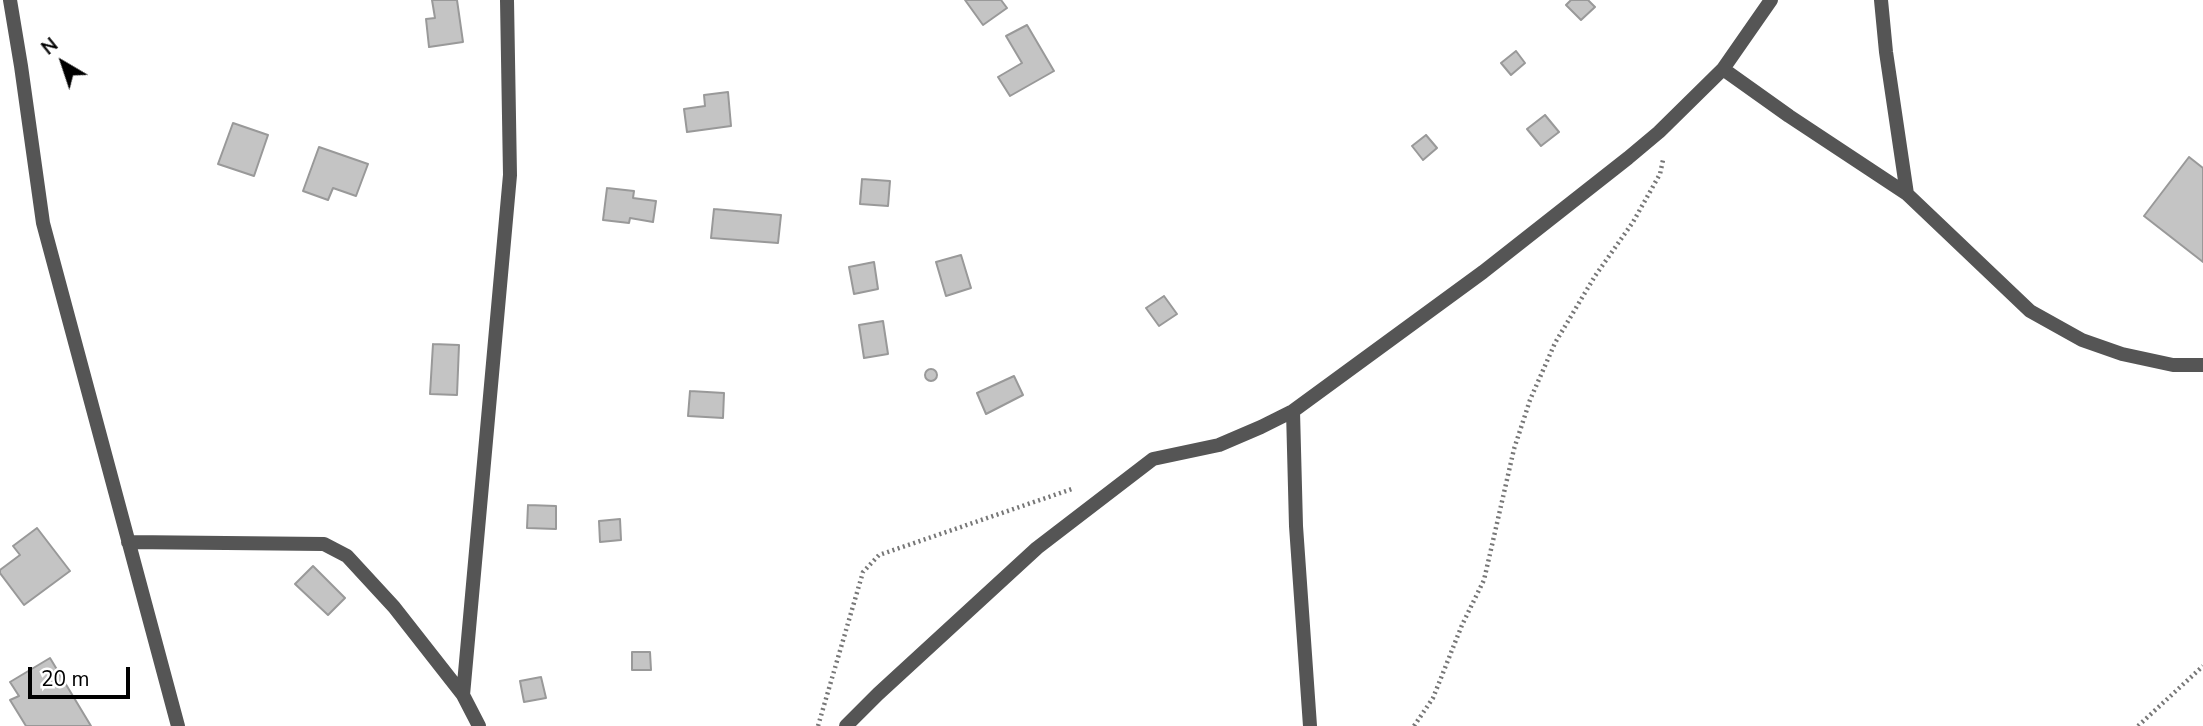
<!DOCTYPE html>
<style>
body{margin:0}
#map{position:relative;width:2203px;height:726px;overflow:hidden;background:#fff;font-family:"Nunito Sans",sans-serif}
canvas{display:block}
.north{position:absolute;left:28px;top:28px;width:70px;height:70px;-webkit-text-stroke:5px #fff;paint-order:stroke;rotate:321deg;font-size:19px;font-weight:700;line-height:28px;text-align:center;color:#000}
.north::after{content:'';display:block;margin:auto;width:24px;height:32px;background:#000;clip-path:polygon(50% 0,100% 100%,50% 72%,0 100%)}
.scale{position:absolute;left:28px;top:667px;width:102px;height:32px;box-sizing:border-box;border:4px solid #000;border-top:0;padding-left:9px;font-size:21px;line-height:24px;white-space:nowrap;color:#000;-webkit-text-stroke:5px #fff;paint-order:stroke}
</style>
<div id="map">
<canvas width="2203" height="726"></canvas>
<div class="north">N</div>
<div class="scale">20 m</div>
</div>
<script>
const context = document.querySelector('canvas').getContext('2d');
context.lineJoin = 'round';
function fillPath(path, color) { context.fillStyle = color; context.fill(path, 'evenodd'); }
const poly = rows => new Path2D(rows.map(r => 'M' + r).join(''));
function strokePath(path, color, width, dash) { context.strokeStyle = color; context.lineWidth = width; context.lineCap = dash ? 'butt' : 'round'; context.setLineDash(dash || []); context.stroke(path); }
const building = poly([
 [432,0,457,0,463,42,429,47,426,19,435,18,432,0],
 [965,0,1001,0,1007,8,983,25,965,0],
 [1571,0,1588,0,1595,7,1581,20,1566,5,1571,0],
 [1027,25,1054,71,1010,96,998,77,1022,63,1006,36,1027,25],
 [1516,51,1525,63,1511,75,1501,63,1516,51],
 [728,92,731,126,687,132,684,109,705,106,704,95,728,92],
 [1545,115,1559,132,1541,146,1527,129,1545,115],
 [233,123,268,135,254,176,218,164,233,123],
 [1426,135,1437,148,1423,160,1412,146,1426,135],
 [319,147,368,164,356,196,333,188,328,200,303,191,319,147],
 [2189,157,2203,168,2203,262,2144,216,2189,157],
 [862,179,890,181,888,206,860,204,862,179],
 [607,188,634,191,633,198,656,201,653,222,630,218,629,223,603,220,607,188],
 [714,209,781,215,778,243,711,238,714,209],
 [961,255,971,288,946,296,936,262,961,255],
 [874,262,878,289,854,294,849,267,874,262],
 [1164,296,1177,314,1159,326,1146,308,1164,296],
 [883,321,888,354,864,358,859,325,883,321],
 [433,344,459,345,457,395,430,394,433,344],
 '925 375a6 6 0 1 1 12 0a6 6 0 1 1-12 0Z',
 [1014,376,1023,395,986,414,977,393,1014,376],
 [690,391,724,393,723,418,688,416,690,391],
 [528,505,556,506,556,529,527,528,528,505],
 [620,519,621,540,600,542,599,521,620,519],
 [37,528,70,571,24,605,0,573,0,570,20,555,13,546,37,528],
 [313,566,345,598,328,615,295,584,313,566],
 [632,652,650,652,651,670,632,670,632,652],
 [50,658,91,726,26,726,10,700,19,696,10,682,50,658],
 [541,677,546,698,524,702,520,681,541,677]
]);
const path = poly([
 [818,726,863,572,879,555,1072,489],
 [1414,726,1433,698,1462,625,1484,580,1514,449,1530,400,1555,343,1595,276,1633,222,1660,174,1663,160],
 [2138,726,2203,666]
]);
const street = poly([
 [10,0,21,66,43,223,178,726],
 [1881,0,1886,52,1907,194],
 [1723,69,1789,116,1907,194,2030,311,2082,340,2122,354,2173,365,2203,365],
 [1293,411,1296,526,1310,726],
 [128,542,324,544,347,556,394,607,463,695,479,726],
 [463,695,510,175,507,0],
 [846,726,878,694,1037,548,1153,459,1219,445,1261,427,1293,411,1483,272,1628,158,1659,132,1723,69,1771,0]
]);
fillPath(building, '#c4c4c4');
strokePath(building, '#999', 2);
strokePath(path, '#777', 4.5, [2, 3.5]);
strokePath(street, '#555', 14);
</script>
